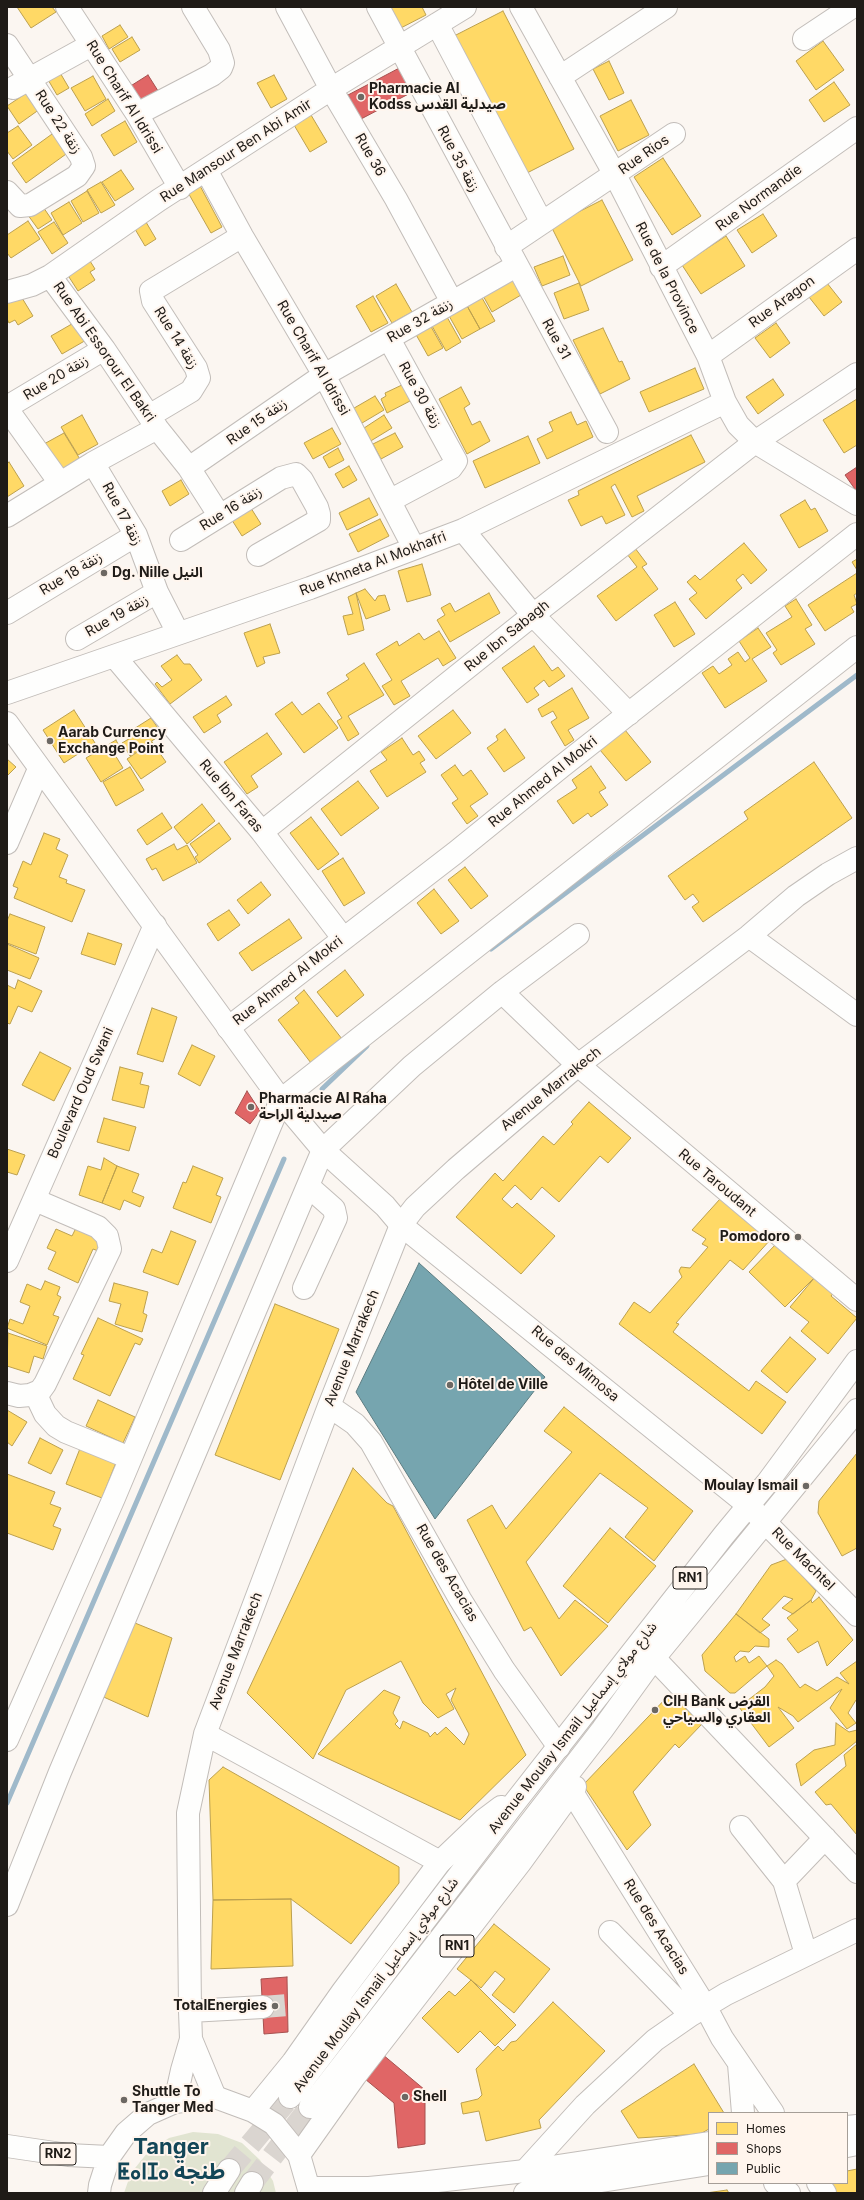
<!DOCTYPE html>
<meta charset="utf-8">
<style>
body{margin:0}
#map{position:relative;width:864px;height:2200px;overflow:hidden;background:#fbf6f1;font-family:Inter,sans-serif}
canvas{display:block}
.frame{position:absolute;inset:0;border:8px solid #1f1b17;pointer-events:none}
.legend{position:absolute;left:708px;top:2112px;width:140px;height:72px;box-sizing:border-box;background:#fff5ed;border:1px solid #a59e97;margin:0;padding:5px 7px;list-style:none;font-size:12px;color:#1f1b17}
.legend li{display:flex;align-items:center;gap:8px;height:20px}
.legend b{width:20px;border:1px solid #a59e97}
</style>
<div id="map">
<canvas width="864" height="2200"></canvas>
<div class="frame"></div>
<ul class="legend">
<li><b style="height:11px;background:#ffd966"></b>Homes</li>
<li><b style="height:11px;background:#e06666"></b>Shops</li>
<li><b style="height:11px;background:#76a5af"></b>Public</li>
</ul>
</div>
<script>
const context = document.querySelector('canvas').getContext('2d');
context.lineJoin = 'round';
function fillPath(path, color) { context.fillStyle = color; context.fill(path, 'evenodd'); }
const poly = rows => new Path2D(rows.map(r => 'M' + r).join(''));
function strokePath(path, color, width, dash) { context.strokeStyle = color; context.lineWidth = width; context.lineCap = dash ? 'butt' : 'round'; context.setLineDash(dash || []); context.stroke(path); }
function write(font, color, halo, rows, align = 'center') {
  context.font = font + ' Inter,"Noto Sans Arabic","Noto Sans Tifinagh",sans-serif'; context.lineWidth = 4; context.setLineDash([]); context.textBaseline = 'middle'; context.strokeStyle = halo; context.fillStyle = color; for (const [text, x, y, turn = 0] of rows) {
    context.save(); context.translate(x, y); context.rotate((+turn || 0) * Math.PI / 180); context.textAlign = isNaN(turn) ? turn : align; if (halo) context.strokeText(text, 0, 0); context.fillText(text, 0, 0); context.restore();
  }
}
const green = poly([
 [193,2132,218,2134,242,2143,260,2160,273,2181,276,2193,124,2193,131,2173,148,2152,169,2138]
]);
const homes = poly([
 [17,7,52,7,56,12,31,28,17,7],
 [383,7,422,7,426,15,395,31,383,7],
 [503,11,574,149,525,174,454,36,503,11],
 [120,25,128,37,109,49,102,36,120,25],
 [132,37,140,50,120,62,112,49,132,37],
 [823,41,844,70,816,90,796,61,823,41],
 [609,61,624,93,609,100,593,69,609,61],
 [59,71,69,88,57,95,47,78,59,71],
 [274,75,287,99,271,108,257,83,274,75],
 [93,76,106,99,85,111,71,88,93,76],
 [834,82,850,105,824,122,809,100,834,82],
 [28,92,40,109,19,124,7,106,28,92],
 [108,99,115,111,92,126,85,114,108,99],
 [631,100,649,135,618,151,600,116,631,100],
 [311,115,327,142,310,152,294,125,311,115],
 [125,121,137,142,114,156,101,135,125,121],
 [18,126,32,145,13,159,7,151,7,133,18,126],
 [59,129,73,149,26,183,12,163,59,129],
 [663,158,701,216,672,235,634,177,663,158],
 [121,170,134,189,115,201,102,182,121,170],
 [101,182,115,205,101,213,87,190,101,182],
 [198,182,222,227,211,233,186,189,198,182],
 [87,191,99,213,83,222,71,201,87,191],
 [602,200,633,260,581,286,551,226,602,200],
 [39,201,52,220,38,229,25,211,39,201],
 [69,202,82,223,63,235,51,213,69,202],
 [763,214,777,236,752,253,737,230,763,214],
 [143,217,156,239,145,246,132,224,143,217],
 [28,221,40,239,11,258,7,253,7,235,28,221],
 [54,222,68,243,52,254,38,232,54,222],
 [726,236,745,266,701,294,682,265,726,236],
 [85,253,95,269,90,272,95,280,78,291,69,277,69,263,85,253],
 [563,256,570,275,542,286,534,267,563,256],
 [510,276,521,295,492,312,481,292,510,276],
 [579,283,589,310,564,319,554,293,579,283],
 [827,283,842,302,824,316,809,297,827,283],
 [396,284,412,312,392,323,376,296,396,284],
 [19,293,33,316,18,325,15,320,9,323,7,319,7,301,19,293],
 [373,296,388,323,371,332,356,306,373,296],
 [481,296,495,321,480,329,466,304,481,296],
 [466,304,480,329,462,339,448,314,466,304],
 [447,317,461,342,446,351,432,326,447,317],
 [77,321,88,339,62,354,51,336,77,321],
 [429,323,443,348,428,356,414,331,429,323],
 [776,323,790,343,770,358,755,338,776,323],
 [603,328,619,362,622,361,630,379,600,394,573,340,603,328],
 [695,368,704,389,649,412,640,392,695,368],
 [773,379,784,395,758,414,746,397,773,379],
 [404,384,410,401,387,413,381,399,386,396,385,393,404,384],
 [461,387,470,404,464,408,472,425,480,421,490,441,467,454,439,399,461,387],
 [375,396,384,410,357,426,349,411,375,396],
 [857,399,857,445,844,453,823,420,857,399],
 [571,412,577,425,586,421,593,437,547,459,537,439,553,431,549,422,571,412],
 [82,415,98,444,78,455,61,427,82,415],
 [384,415,392,428,369,442,361,430,384,415],
 [332,428,341,444,313,459,304,443,332,428],
 [64,433,81,461,60,473,44,444,64,433],
 [395,433,403,447,381,459,373,444,395,433],
 [691,435,705,462,637,496,644,511,632,517,615,484,611,487,625,515,606,524,602,516,581,526,568,500,579,495,578,491,691,435],
 [528,436,540,463,485,488,473,461,528,436],
 [338,448,344,460,329,468,323,457,338,448],
 [9,462,24,486,7,497,7,464,9,462],
 [349,466,357,480,343,488,335,474,349,466],
 [181,480,189,494,170,506,162,491,181,480],
 [369,498,378,515,347,530,339,513,369,498],
 [805,500,811,510,815,508,828,531,799,548,780,515,805,500],
 [249,505,261,524,242,536,230,517,249,505],
 [380,519,389,536,358,552,349,534,380,519],
 [744,543,767,570,751,584,743,574,736,580,742,588,706,619,689,599,697,593,687,582,695,575,700,580,744,543],
 [635,548,647,564,642,567,658,589,616,621,597,596,637,567,627,554,635,548],
 [857,559,857,570,852,562,857,559],
 [422,564,431,595,407,602,398,571,422,564],
 [857,573,857,593,854,595,857,604,851,607,854,612,825,631,808,605,857,573],
 [365,589,375,601,378,596,385,595,390,610,366,619,356,593,365,589],
 [356,593,364,630,348,635,343,616,353,614,348,597,356,593],
 [489,593,500,613,450,642,437,620,445,615,441,608,450,603,455,612,489,593],
 [796,599,812,625,805,629,815,644,781,665,773,653,777,650,766,633,792,617,785,606,796,599],
 [675,602,695,634,674,647,654,615,675,602],
 [270,624,280,653,263,657,265,663,257,667,244,633,270,624],
 [758,628,771,647,752,659,767,681,725,708,702,673,713,666,719,674,732,665,728,659,738,652,745,662,750,658,739,641,758,628],
 [439,631,456,658,443,666,438,658,401,681,410,696,394,705,382,686,392,680,376,654,397,641,399,646,419,633,424,640,439,631],
 [534,646,552,671,558,667,565,676,549,687,544,680,534,688,539,695,527,703,502,668,534,646],
 [177,655,184,664,190,664,202,680,170,704,155,684,157,682,162,687,172,680,161,666,177,655],
 [364,663,384,695,348,716,359,734,348,741,337,721,342,718,327,693,349,679,346,675,364,663],
 [572,688,589,718,568,730,574,740,565,746,551,722,557,718,553,711,542,717,538,709,572,688],
 [226,696,232,705,217,715,221,722,204,733,193,717,226,696],
 [292,702,302,715,319,703,338,728,304,753,275,714,292,702],
 [74,710,95,743,64,763,43,730,74,710],
 [453,710,471,733,436,759,418,736,453,710],
 [151,718,162,734,130,756,122,743,132,737,129,732,151,718],
 [505,729,525,758,504,772,487,748,498,740,496,736,505,729],
 [625,730,651,762,626,781,600,750,625,730],
 [267,733,282,754,251,776,258,787,247,794,224,762,267,733],
 [402,738,413,755,419,751,425,760,420,763,426,772,387,797,370,771,387,760,381,752,402,738],
 [116,740,119,746,112,750,123,768,101,782,86,758,116,740],
 [152,742,166,762,141,779,127,759,152,742],
 [7,759,16,767,7,776,7,759],
 [814,762,852,818,703,922,692,907,699,902,693,894,685,900,668,876,748,819,744,812,814,762],
 [455,765,463,776,471,770,488,794,470,806,478,816,467,824,452,803,458,799,441,775,455,765],
 [591,766,606,788,599,792,608,805,591,817,588,813,573,824,557,801,577,788,572,780,591,766],
 [130,767,144,790,116,806,103,782,130,767],
 [358,781,379,808,341,836,321,809,358,781],
 [202,804,215,821,187,844,174,827,202,804],
 [162,813,172,828,147,845,137,830,162,813],
 [311,817,339,854,318,870,290,833,311,817],
 [219,823,231,839,199,863,195,857,198,855,190,844,219,823],
 [44,833,60,839,56,849,68,855,59,877,67,880,66,883,85,890,72,922,14,898,18,888,13,886,23,861,31,865,44,833],
 [174,844,177,850,187,845,197,863,163,881,156,868,152,870,146,859,174,844],
 [343,858,365,893,344,906,322,871,343,858],
 [465,867,488,896,471,909,448,880,465,867],
 [261,882,271,895,248,914,237,900,261,882],
 [434,889,459,921,441,934,417,903,434,889],
 [229,910,240,925,218,941,207,924,229,910],
 [10,914,45,927,36,954,7,943,7,921,10,914],
 [289,919,302,938,252,971,239,953,289,919],
 [88,933,122,944,115,965,81,954,88,933],
 [7,944,39,958,30,979,7,970,7,944],
 [345,970,364,995,337,1017,317,992,345,970],
 [18,980,42,991,32,1012,18,1006,10,1024,7,1023,7,985,15,989,18,980],
 [304,990,342,1039,311,1063,278,1020,299,1003,295,998,304,990],
 [152,1008,177,1017,163,1062,137,1054,152,1008],
 [192,1045,215,1056,200,1086,178,1074,192,1045],
 [40,1052,71,1068,54,1101,22,1085,40,1052],
 [120,1067,143,1073,140,1084,149,1086,144,1108,112,1100,120,1067],
 [589,1102,631,1138,608,1163,600,1156,559,1202,542,1187,531,1200,515,1185,502,1199,512,1208,517,1203,555,1236,521,1274,456,1217,495,1173,503,1181,543,1136,554,1145,573,1124,571,1122,589,1102],
 [104,1118,136,1127,129,1151,97,1142,104,1118],
 [7,1149,25,1155,17,1175,7,1172,7,1149],
 [104,1158,117,1166,102,1203,79,1195,88,1166,101,1170,104,1158],
 [117,1166,139,1174,132,1192,144,1197,140,1207,124,1200,120,1210,102,1203,117,1166],
 [193,1166,223,1178,216,1195,221,1197,211,1223,173,1208,183,1182,186,1183,193,1166],
 [720,1199,771,1239,743,1270,730,1260,676,1323,679,1324,673,1332,749,1391,756,1381,786,1402,762,1434,619,1324,634,1302,650,1313,682,1277,679,1271,681,1267,690,1268,708,1247,702,1244,706,1239,692,1230,720,1199],
 [76,1228,106,1242,101,1252,93,1249,78,1283,48,1269,56,1252,47,1248,56,1229,72,1236,76,1228],
 [171,1231,196,1241,178,1285,143,1272,152,1249,162,1253,171,1231],
 [778,1242,815,1277,785,1307,749,1272,778,1242],
 [816,1276,835,1291,831,1296,857,1318,828,1354,801,1331,809,1322,790,1307,816,1276],
 [45,1281,60,1287,57,1295,61,1297,53,1315,59,1317,47,1345,7,1328,10,1319,23,1324,30,1306,20,1302,27,1284,41,1290,45,1281],
 [114,1283,148,1292,143,1313,147,1315,142,1332,115,1324,121,1304,109,1301,114,1283],
 [275,1304,339,1329,280,1480,215,1455,275,1304],
 [98,1318,143,1339,140,1345,135,1343,110,1396,73,1379,84,1355,81,1354,98,1318],
 [8,1333,47,1346,43,1359,34,1356,29,1373,7,1366,8,1333],
 [790,1337,816,1359,787,1393,761,1371,790,1337],
 [98,1400,135,1417,123,1443,86,1426,98,1400],
 [564,1407,693,1511,654,1561,625,1537,648,1508,600,1473,526,1562,559,1619,575,1600,608,1626,561,1676,531,1627,524,1631,467,1520,492,1505,506,1529,572,1452,544,1431,564,1407],
 [7,1410,27,1422,12,1446,7,1442,7,1410],
 [40,1438,63,1450,51,1474,28,1463,40,1438],
 [81,1446,117,1460,102,1498,66,1484,81,1446],
 [857,1453,857,1548,842,1556,818,1513,819,1501,857,1453],
 [353,1468,387,1503,393,1506,526,1755,460,1820,318,1754,384,1690,400,1697,393,1713,398,1721,395,1724,400,1729,403,1721,428,1733,430,1737,435,1732,437,1735,446,1727,464,1745,469,1734,451,1700,456,1688,446,1694,454,1709,438,1718,423,1703,401,1661,346,1690,313,1759,247,1693,353,1468],
 [7,1474,55,1492,50,1504,61,1508,53,1526,61,1529,53,1550,7,1533,7,1474],
 [610,1528,656,1566,608,1623,563,1586,610,1528],
 [787,1559,816,1591,811,1600,793,1614,782,1608,793,1599,784,1596,762,1619,770,1625,760,1633,736,1614,771,1565,787,1559],
 [819,1597,853,1640,827,1666,818,1641,798,1653,787,1639,798,1630,787,1618,811,1600,812,1603,819,1597],
 [736,1614,769,1639,769,1647,755,1646,749,1652,740,1651,734,1657,736,1662,745,1656,749,1663,759,1656,767,1666,735,1693,730,1693,705,1671,702,1655,736,1614],
 [130,1621,172,1638,148,1717,97,1694,130,1621],
 [776,1660,782,1664,800,1688,805,1684,817,1691,837,1677,849,1684,840,1673,857,1661,857,1701,856,1700,848,1713,856,1723,847,1729,830,1708,842,1689,798,1722,793,1716,778,1707,794,1728,769,1747,739,1707,765,1687,774,1676,767,1666,776,1660],
 [670,1694,702,1724,679,1748,675,1744,633,1792,651,1825,627,1850,583,1785,670,1694],
 [836,1723,849,1732,857,1730,857,1741,801,1786,796,1764,814,1750,835,1745,836,1723],
 [857,1744,857,1835,831,1804,826,1805,815,1792,846,1766,844,1755,857,1744],
 [223,1767,399,1867,399,1883,351,1944,291,1899,213,1900,209,1780,223,1767],
 [291,1899,293,1966,211,1969,213,1900,291,1899],
 [494,1924,550,1969,514,2013,492,1995,505,1979,495,1971,481,1988,457,1969,494,1924],
 [471,1980,516,2025,495,2046,480,2031,458,2053,422,2018,449,1991,455,1996,471,1980],
 [553,2002,605,2051,539,2120,541,2128,486,2141,479,2111,463,2114,461,2103,478,2099,482,2095,476,2069,498,2046,503,2051,511,2042,516,2041,553,2002],
 [694,2064,724,2113,709,2113,709,2129,700,2134,638,2138,621,2111,694,2064],
 [857,2169,857,2193,836,2193,830,2183,847,2183,847,2171,857,2169],
 [727,2190,729,2193,706,2193,727,2190]
]);
const shops = poly([
 [405,65,418,89,361,119,348,95,405,65],
 [148,75,160,94,141,105,129,87,148,75],
 [857,467,857,492,845,475,857,467],
 [247,1091,260,1111,250,1124,235,1113,247,1091],
 [287,1977,288,2032,264,2034,261,1979,287,1977],
 [382,2054,425,2090,425,2144,398,2148,394,2103,359,2074,382,2054]
]);
const public = poly([
 [419,1263,545,1377,435,1519,356,1392,419,1263]
]);
const stream = poly([
 [491,949,857,675],
 [322,1089,367,1046],
 [7,1803,284,1159]
]);
const minorTunnel = poly([
 [263,2007,288,2005]
]);
const highwayTunnel = poly([
 [229,2170,290,2097],
 [252,2183,310,2107]
]);
const minor = poly([
 [67,7,137,114,180,188],
 [287,7,331,89,396,199,452,302],
 [378,7,607,432],
 [521,7,615,175,708,356,725,402,738,425,755,442,857,504],
 [437,24,542,223],
 [804,39,852,7],
 [7,45,81,157,84,166,77,176,30,205,20,206,7,192],
 [560,77,666,7],
 [13,88,91,45],
 [137,114,212,75,221,68,223,63,219,50,193,7],
 [206,170,242,236,324,375,414,548],
 [506,247,674,134],
 [661,267,857,128],
 [50,276,104,349,157,428,189,468,219,515],
 [7,292,32,285,50,276,159,200,331,89,465,7],
 [389,339,456,461,451,468,391,500],
 [708,356,857,249],
 [7,407,104,349],
 [7,409,60,483],
 [149,416,191,391,199,378,196,368,153,301,151,291,242,236],
 [93,463,136,535,157,592,178,633],
 [189,468,324,375,516,266],
 [7,516,93,463,157,428],
 [463,530,533,615,629,714],
 [181,540,281,478,296,474,302,480,317,507,319,514,319,520,258,555],
 [7,613,136,535],
 [77,639,157,592],
 [115,657,262,832,343,938],
 [7,693,310,588,463,530,725,402],
 [262,832,533,615,755,442,857,374],
 [7,843,39,769],
 [749,936,857,1015],
 [502,992,578,1065,857,1300],
 [228,1028,455,853,561,767,857,534],
 [7,1261,155,925],
 [304,1288,336,1218,334,1209,308,1186],
 [7,1393,19,1396,30,1395,40,1391,45,1384,110,1249,107,1236,98,1227,35,1200],
 [35,1393,45,1414,56,1426,66,1432,130,1458],
 [329,1406,355,1424,371,1442,460,1599,504,1670,559,1747],
 [654,1658,857,1872],
 [205,1734,440,1862],
 [7,1740,114,1498,281,1100,857,647],
 [572,1792,705,2006,722,2038,773,2113],
 [741,1827,784,1881],
 [7,1905,60,1772,323,1150,412,1066,502,992,578,935],
 [610,1932,691,2015],
 [806,1954,784,1881,825,1838],
 [190,2011,263,2007],
 [739,2064,743,2113],
 [215,2097,191,2039,190,2011,188,1813,205,1734,329,1406,401,1225,415,1207,456,1169,578,1065,749,936,796,896,828,874,857,858],
 [175,2102,182,2070,191,2039],
 [525,2171,585,2105,655,2040,691,2015,726,1994,857,1930],
 [775,2183,789,2193],
 [818,2183,825,2193]
]);
const major = poly([
 [7,723,281,1100,323,1150,385,1206,401,1225,748,1505,857,1615],
 [847,2127,857,2126],
 [847,2146,857,2144],
 [310,2188,369,2188,411,2184,525,2171,709,2143],
 [525,2193,709,2164]
]);
const highway = poly([
 [290,2097,512,1806,724,1535,767,1483,857,1361],
 [310,2107,602,1730,654,1658,857,1410],
 [253,2111,293,2062,343,1991,440,1862,485,1819,501,1807],
 [7,2146,68,2155,109,2157],
 [299,2155,355,2076,520,1863,575,1787],
 [99,2193,100,2185,109,2157,126,2133,148,2114,175,2102,215,2097,253,2111,274,2124,299,2155,310,2193],
 [214,2193,229,2170],
 [246,2193,252,2183]
]);
const markers = [
 [361,97,4,"#6c6863"],
 [104,573,4,"#6c6863"],
 [50,741,4,"#6c6863"],
 [251,1107,4,"#6c6863"],
 [798,1237,4,"#6c6863"],
 [450,1385,4,"#6c6863"],
 [806,1486,4,"#6c6863"],
 [655,1710,4,"#6c6863"],
 [275,2006,4,"#6c6863"],
 [405,2097,4,"#6c6863"],
 [124,2100,4,"#6c6863"]
];
const shields = [
 [690,1578,34],
 [457,1946,34],
 [58,2154,36]
];
const shieldNames = [
 ["RN1",690,1578],
 ["RN1",457,1946],
 ["RN2",58,2154]
];
const poiNames = [
 ["Pharmacie Al",369,89],
 ["Kodss صيدلية القدس",369,105],
 ["Dg. Nille النيل",112,573],
 ["Aarab Currency",58,733],
 ["Exchange Point",58,749],
 ["Pharmacie Al Raha",259,1099],
 ["صيدلية الراحة",259,1115],
 ["Pomodoro",790,1237,"right"],
 ["Hôtel de Ville",458,1385],
 ["Moulay Ismail",798,1486,"right"],
 ["CIH Bank القرض",663,1702],
 ["العقاري والسياحي",663,1718],
 ["TotalEnergies",267,2006,"right"],
 ["Shuttle To",132,2092],
 ["Tanger Med",132,2108],
 ["Shell",413,2097]
];
const streetNames = [
 ["Rue Charif Al Idrissi",124,97,58],
 ["Rue 22 زنقة",58,122,57],
 ["Rue Mansour Ben Abi Amir",236,151,-33],
 ["Rue 36",370,155,60],
 ["Rue Rios",644,155,-35],
 ["Rue 35 زنقة",458,159,62],
 ["Rue Normandie",759,198,-36],
 ["Rue de la Province",667,278,63],
 ["Rue Aragon",782,302,-36],
 ["Rue 32 زنقة",420,321,-30],
 ["Rue 14 زنقة",176,338,58],
 ["Rue 31",556,339,61],
 ["Rue Abi Essorour El Bakri",104,352,55],
 ["Rue Charif Al Idrissi",313,358,60],
 ["Rue 20 زنقة",56,378,-31],
 ["Rue 30 زنقة",420,395,61],
 ["Rue 15 زنقة",257,422,-35],
 ["Rue 16 زنقة",231,509,-32],
 ["Rue 17 زنقة",122,514,62],
 ["Rue Khneta Al Mokhafri",373,564,-21],
 ["Rue 18 زنقة",71,574,-31],
 ["Rue 19 زنقة",117,616,-30],
 ["Rue Ibn Sabagh",507,636,-39],
 ["Rue Ahmed Al Mokri",543,782,-39],
 ["Rue Ibn Faras",231,796,50],
 ["Rue Ahmed Al Mokri",288,981,-38],
 ["Avenue Marrakech",551,1089,-39],
 ["Boulevard Oud Swani",81,1093,-66],
 ["Rue Taroudant",717,1183,40],
 ["Avenue Marrakech",352,1348,-68],
 ["Rue des Mimosa",575,1364,40],
 ["Rue Machtel",803,1559,45],
 ["Rue des Acacias",447,1573,60],
 ["Avenue Marrakech",236,1651,-69],
 ["Avenue Moulay Ismail شارع مولاي إسماعيل",573,1728,-52],
 ["Rue des Acacias",656,1927,58],
 ["Avenue Moulay Ismail شارع مولاي إسماعيل",376,1985,-53]
];
const townNames = [
 ["Tanger",171,2147],
 ["ⵟⴰⵏⵊⴰ طنجة",171,2172]
];
fillPath(green, '#e1e4d1');
fillPath(homes, '#ffd966');
strokePath(homes, '#bca04e', 1);
fillPath(shops, '#e06666');
strokePath(shops, '#a6504e', 1);
fillPath(public, '#76a5af');
strokePath(public, '#5c7c81', 1);
strokePath(stream, '#9fb9ca', 5);
strokePath(minorTunnel, '#dad5d0', 22, [22, 11]);
strokePath(highwayTunnel, '#dad5d0', 22, [22, 11]);
strokePath(minor, '#c2bdb9', 24);
strokePath(major, '#c2bdb9', 24);
strokePath(highway, '#c2bdb9', 24);
strokePath(minor, '#fefefd', 22);
strokePath(major, '#fefefd', 22);
strokePath(highway, '#fefefd', 22);
for (const [x, y, r, color] of markers) { const dot = new Path2D(); dot.arc(x, y, r, 0, 2 * Math.PI); context.fillStyle = color; context.fill(dot); strokePath(dot, '#fff5ed', 1.5); }
for (const [x, y, w] of shields) { const box = new Path2D(); box.roundRect(x - w / 2, y - 11, w, 22, 3); context.fillStyle = '#fff5ed'; context.fill(box); strokePath(box, '#1f1b17', 1); }
write('bold 13px', '#1f1b17', null, shieldNames);
write('bold 14px', '#1f1b17', '#fff5ed', poiNames, 'left');
write('14px', '#1f1b17', '#fff5ed', streetNames);
write('bold 22px', '#134657', '#fff5ed', townNames);
</script>
